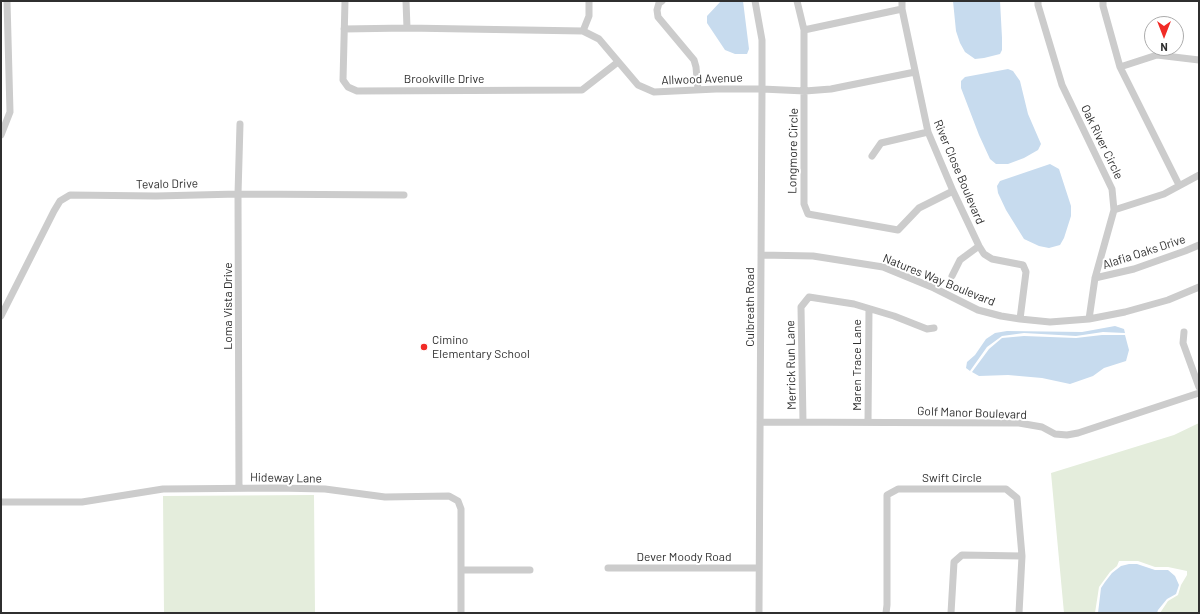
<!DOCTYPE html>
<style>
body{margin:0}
#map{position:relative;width:1200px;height:614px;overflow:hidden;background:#fff;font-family:Barlow,sans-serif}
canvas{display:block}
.frame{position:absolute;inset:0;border:2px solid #2f2f2f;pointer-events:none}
.north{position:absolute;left:1144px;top:16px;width:40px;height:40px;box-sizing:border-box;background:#fff;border:1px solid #acacac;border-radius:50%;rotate:180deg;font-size:11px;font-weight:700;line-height:16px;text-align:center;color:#2f2f2f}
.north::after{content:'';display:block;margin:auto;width:14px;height:18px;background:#f12b26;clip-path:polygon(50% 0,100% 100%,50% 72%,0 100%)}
</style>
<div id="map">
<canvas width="1200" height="614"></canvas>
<div class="frame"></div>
<div class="north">N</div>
</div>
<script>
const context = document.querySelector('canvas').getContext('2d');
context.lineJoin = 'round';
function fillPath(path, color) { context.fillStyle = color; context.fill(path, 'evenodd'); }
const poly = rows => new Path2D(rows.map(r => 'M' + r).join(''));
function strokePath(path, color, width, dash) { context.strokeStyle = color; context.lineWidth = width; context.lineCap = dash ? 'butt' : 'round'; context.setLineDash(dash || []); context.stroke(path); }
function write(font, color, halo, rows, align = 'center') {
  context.font = font + ' Barlow,sans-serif'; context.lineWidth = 4; context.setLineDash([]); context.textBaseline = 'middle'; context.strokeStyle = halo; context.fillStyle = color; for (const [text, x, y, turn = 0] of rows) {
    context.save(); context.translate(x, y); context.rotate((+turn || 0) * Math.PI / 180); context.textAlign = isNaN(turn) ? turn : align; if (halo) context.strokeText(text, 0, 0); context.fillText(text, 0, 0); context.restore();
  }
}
const green = poly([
 [1199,423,1199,613,1160,613,1168,601,1178,595,1181,585,1187,575,1187,571,1168,567,1155,567,1138,561,1119,561,1117,566,1110,572,1099,587,1095,613,1064,613,1051,473,1174,435],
 [314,495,315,613,164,613,163,496]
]);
const water = poly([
 [721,1,743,1,749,49,747,54,735,54,725,50,707,23,707,16],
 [953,1,1000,1,1002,38,1002,50,1000,54,984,58,975,59,965,52,960,43,956,31],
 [1008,69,1013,71,1020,81,1028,114,1041,144,1038,150,1024,158,1008,164,996,164,990,159,979,135,961,88,961,81,965,77],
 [1050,164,1059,169,1071,206,1071,216,1064,238,1060,245,1049,248,1039,246,1024,239,1006,210,998,193,997,186,1000,181],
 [1115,326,1124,329,1125,333,1103,332,1076,336,1024,333,1002,336,987,347,970,371,966,368,967,362,975,355,986,339,995,333,1007,331,1082,332],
 [1102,335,1125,335,1129,350,1126,361,1104,368,1093,376,1070,384,1042,378,1008,375,979,376,972,372,989,349,1002,338,1024,336,1076,338],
 [1129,564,1137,564,1155,570,1168,570,1175,576,1179,585,1176,594,1167,599,1158,610,1157,613,1098,613,1101,588,1105,582,1112,573,1121,566]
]);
const minor = poly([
 [345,1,343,80,348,87,357,91,582,90,618,62],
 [406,1,407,28],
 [662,1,659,3,657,10,658,17,694,60,696,67,698,90],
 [755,1,762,40,762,89,759,613],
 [797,1,804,30,804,204,808,214,898,230,919,208,953,191],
 [902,1,902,9,928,132,953,191,979,246,984,254,992,259,1023,265,1026,272,1020,319],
 [1038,1,1038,5,1062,85,1112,189,1114,210,1095,278,1089,319],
 [1103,1,1103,6,1120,67,1179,185],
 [344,29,407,28,583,31,599,39,638,85,654,92,716,89,762,89,805,91,831,89,915,72],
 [804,30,902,9],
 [583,31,589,16,589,1],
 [1120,67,1157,55,1199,60],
 [1,135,10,112,7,1],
 [872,156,881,143,928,132],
 [1114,210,1164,194,1199,175],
 [761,255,813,256,883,267,934,288,978,310,1001,316,1020,319,1050,322,1089,319,1125,312,1168,300,1199,287],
 [952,276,960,260,979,246],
 [1095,278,1134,269,1185,251,1199,245],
 [1,316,54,211,60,201,70,195,156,196,238,194,404,195],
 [1184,332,1183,343,1199,387],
 [760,422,1019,423,1042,427,1055,434,1067,435,1078,433,1199,393],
 [803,422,801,307,809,297,854,304,894,316,927,329,934,328],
 [868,422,869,309],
 [239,488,238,194,240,124],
 [1,502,82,502,163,489,277,488,325,489,385,497,449,496,458,501,461,509,461,613],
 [608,568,759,568],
 [462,570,530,570],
 [886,613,887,605,887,495,898,489,1006,489,1017,498,1022,556,1019,613],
 [951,613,954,562,962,555,1022,556]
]);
const markers = [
 [424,347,4,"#f12b26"]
];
const streetNames = [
 ["Brookville Drive",444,79],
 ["Allwood Avenue",702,79,-2],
 ["Oak River Circle",1102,142,64],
 ["Longmore Circle",793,151,-89],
 ["River Close Boulevard",959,172,67],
 ["Tevalo Drive",167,184,-1],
 ["Alafia Oaks Drive",1144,252,-18],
 ["Natures Way Boulevard",939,280,22],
 ["Loma Vista Drive",228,306,-90],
 ["Culbreath Road",750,307,-90],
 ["Merrick Run Lane",791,365,-91],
 ["Maren Trace Lane",857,365,-90],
 ["Golf Manor Boulevard",972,413,2],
 ["Hideway Lane",286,478,1],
 ["Swift Circle",952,478],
 ["Dever Moody Road",684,557]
];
const poiNames = [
 ["Cimino",432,340],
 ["Elementary School",432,354]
];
fillPath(green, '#e4eddc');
fillPath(water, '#c7dbee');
strokePath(minor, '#ccc', 7);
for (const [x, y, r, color] of markers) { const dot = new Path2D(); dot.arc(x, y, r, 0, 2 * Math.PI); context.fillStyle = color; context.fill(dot); strokePath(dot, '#fff', 1.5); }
write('12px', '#2f2f2f', '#fff', streetNames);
write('12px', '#2f2f2f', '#fff', poiNames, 'left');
</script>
